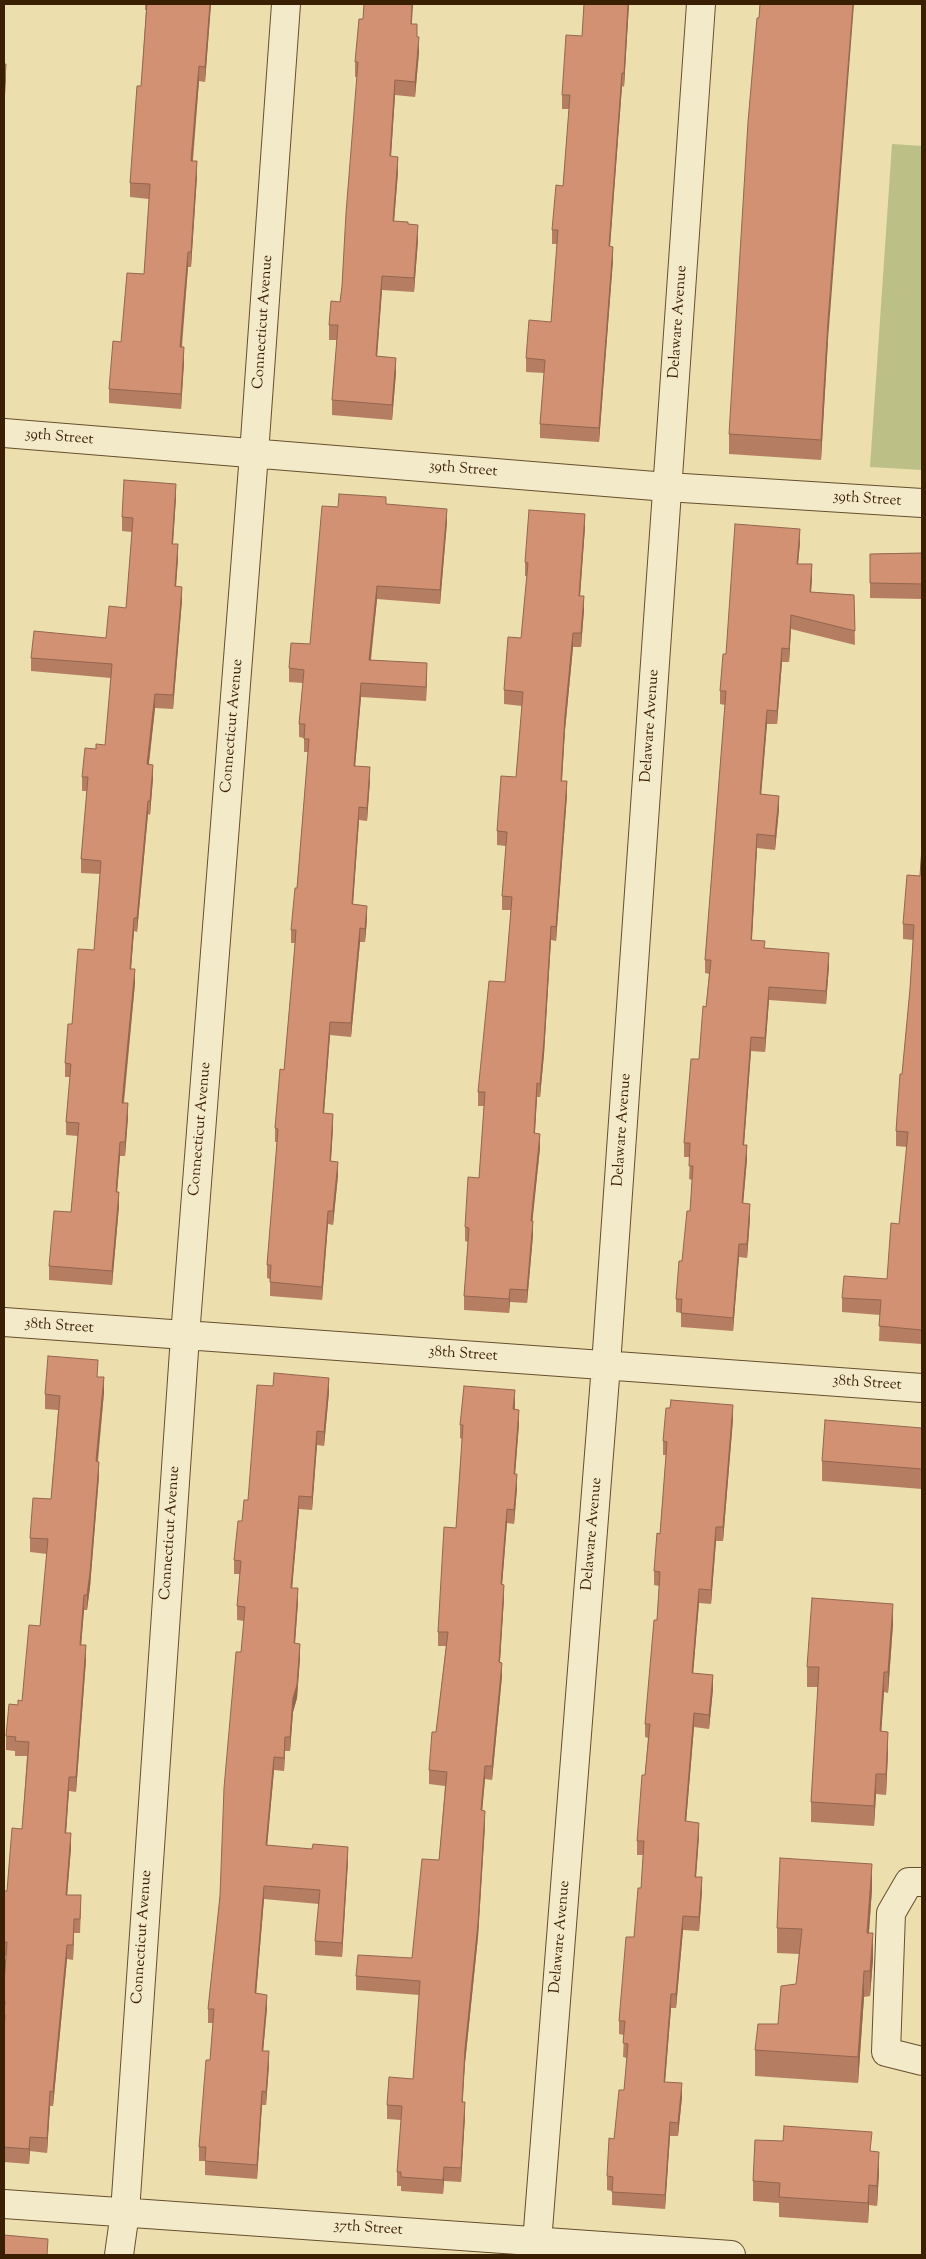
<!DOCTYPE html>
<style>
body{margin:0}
#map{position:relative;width:926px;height:2259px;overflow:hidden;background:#ecdead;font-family:"Sorts Mill Goudy",serif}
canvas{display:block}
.frame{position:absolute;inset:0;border:5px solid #3b1f02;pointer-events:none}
</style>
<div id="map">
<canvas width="926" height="2259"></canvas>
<div class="frame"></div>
</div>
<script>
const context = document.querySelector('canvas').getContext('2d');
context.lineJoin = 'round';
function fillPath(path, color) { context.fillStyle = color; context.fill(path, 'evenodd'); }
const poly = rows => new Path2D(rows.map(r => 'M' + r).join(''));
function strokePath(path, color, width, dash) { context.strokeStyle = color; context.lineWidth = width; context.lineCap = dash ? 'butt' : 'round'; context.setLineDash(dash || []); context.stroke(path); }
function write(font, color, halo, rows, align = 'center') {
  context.font = font + ' "Sorts Mill Goudy",serif'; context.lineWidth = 4; context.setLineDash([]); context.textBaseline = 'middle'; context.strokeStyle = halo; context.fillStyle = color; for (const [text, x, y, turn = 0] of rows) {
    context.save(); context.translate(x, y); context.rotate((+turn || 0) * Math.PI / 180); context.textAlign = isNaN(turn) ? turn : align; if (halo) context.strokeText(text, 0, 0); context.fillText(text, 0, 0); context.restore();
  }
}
const green = poly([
 [892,144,922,146,922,470,870,467]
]);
const minor = poly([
 [4,433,667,487,922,503],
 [4,1322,922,1388],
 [922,1882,909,1882,891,1913,886,2052,922,2061],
 [4,2204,731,2255],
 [119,2255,125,2212,185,1336,254,454,286,4],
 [536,2255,606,1365,701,4]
]);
const wall = poly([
 [145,4,211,4,205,82,199,81,193,161,197,176,191,267,188,267,182,347,184,362,181,409,109,403,109,389,121,342,144,274,149,199,130,197,130,183,141,86,146,10,145,10],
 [629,4,624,87,622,86,610,246,613,260,599,442,540,438,540,424,544,373,526,372,526,358,551,322,557,244,552,244,552,230,563,186,569,109,562,109,562,95,582,36],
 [363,19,412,24,417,37,419,52,415,97,395,95,391,156,398,172,394,221,408,224,418,240,414,292,382,290,377,356,396,373,392,420,332,415,332,400,337,340,329,340,329,325,340,302,342,286,357,77,355,77,355,62],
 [828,340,821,460,729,454,729,434],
 [176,497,173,544,178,558,176,586,182,600,173,709,155,708,149,764,153,778,150,815,148,814,137,932,134,931,131,969,135,983,124,1103,128,1117,125,1156,120,1156,117,1192,119,1206,112,1285,49,1280,49,1266,71,1212,78,1136,66,1135,66,1122,70,1077,65,1077,65,1063,72,1024,94,950,100,874,81,873,81,859,87,791,82,791,82,777,96,749,105,745,111,678,31,671,31,658,106,638,126,608,132,532,122,531,122,517],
 [386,504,447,522,440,604,377,599,375,619,371,660,427,676,426,701,361,697,355,766,370,780,367,821,359,820,353,904,367,919,365,942,360,942,351,1037,330,1035,324,1113,333,1127,331,1161,338,1175,333,1225,328,1224,322,1300,270,1296,270,1279,267,1278,267,1265,277,1142,275,1142,275,1128,284,1070,295,943,291,943,291,930,297,888,308,752,304,752,304,738,299,737,299,724,303,683,289,682,289,668,310,644,338,507],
 [585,527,580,596,584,610,581,647,573,647,565,730,562,781,567,795,556,941,551,940,544,1054,540,1097,537,1097,535,1133,540,1148,532,1221,533,1235,527,1303,510,1302,509,1313,464,1310,464,1296,468,1242,465,1241,465,1227,479,1178,484,1106,478,1106,478,1092,505,982,511,910,502,910,502,896,506,846,497,845,497,831,516,777,522,706,504,704,504,690,521,638,527,576,525,576,525,562],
 [800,542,798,564,812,578,811,592,854,595,855,645,791,629,789,662,782,662,777,724,767,724,761,794,779,809,775,850,757,848,752,940,765,948,829,966,826,1004,769,1000,765,1052,751,1051,744,1145,747,1159,743,1203,750,1218,747,1258,739,1257,733,1331,681,1327,681,1313,676,1312,676,1299,690,1211,692,1180,689,1179,690,1157,684,1157,684,1143,699,1059,706,1007,709,974,705,973,705,960,725,705,720,704,720,691,726,654],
 [922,553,922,599,870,598,870,554],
 [922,847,922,1344,879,1341,880,1315,842,1312,842,1298,887,1279,899,1224,907,1147,896,1146,896,1131,902,1074,910,989,913,940,903,939,903,924,920,876],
 [98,1377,104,1392,98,1462,99,1476,90,1587,87,1610,84,1610,81,1645,86,1660,76,1792,69,1791,66,1833,71,1848,67,1895,81,1910,80,1933,74,1933,73,1960,67,1959,53,2106,50,2106,47,2153,30,2151,29,2164,4,2162,4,1983,6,1956,4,1956,4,1891,7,1891,22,1829,27,1756,15,1756,15,1751,6,1750,6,1736,18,1705,22,1701,40,1626,47,1554,30,1552,30,1538,51,1499,58,1410,45,1409,45,1394],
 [329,1392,324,1446,317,1445,312,1510,299,1509,292,1588,298,1602,295,1643,300,1658,297,1698,293,1712,290,1751,285,1751,284,1771,274,1770,267,1845,348,1861,342,1957,315,1955,315,1941,319,1904,264,1899,256,1994,267,2008,263,2051,269,2065,266,2105,262,2105,257,2179,205,2175,205,2161,199,2161,199,2147,210,2060,213,2023,208,2023,208,2009,220,1896,244,1621,237,1620,237,1606,240,1574,234,1574,234,1560,242,1521,248,1500],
 [515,1404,515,1409,519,1424,515,1474,517,1488,514,1524,507,1523,502,1585,504,1598,500,1662,502,1676,492,1780,485,1779,482,1810,485,1825,478,1937,465,2063,462,2102,465,2116,461,2182,444,2181,443,2194,401,2191,401,2186,397,2186,397,2172,401,2120,387,2119,387,2105,413,2079,419,1995,356,1990,356,1976,412,1958,439,1860,445,1786,429,1784,429,1770,436,1732,446,1646,438,1646,438,1632,456,1528,462,1439,460,1438,460,1425],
 [733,1419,723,1541,716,1541,711,1604,699,1603,693,1673,713,1689,709,1729,694,1727,686,1822,699,1836,696,1877,702,1891,699,1931,683,1930,676,2008,671,2008,665,2082,682,2097,678,2136,670,2136,665,2209,612,2205,612,2191,607,2190,607,2176,624,2090,627,2058,623,2057,624,2035,619,2034,619,2021,634,1937,641,1888,643,1855,637,1855,637,1841,645,1775,648,1738,645,1737,645,1724,657,1620,659,1586,654,1585,654,1571,660,1534,666,1455,663,1455,663,1441],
 [922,1428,922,1489,822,1481,822,1461],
 [893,1624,888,1693,884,1692,881,1731,888,1752,886,1795,876,1794,874,1826,811,1822,811,1802,818,1687,807,1687,807,1667],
 [872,1889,869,1933,873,1959,870,1996,864,1997,858,2083,755,2076,755,2050,778,2024,796,1984,799,1954,777,1953,777,1928],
 [872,2151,879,2172,877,2206,869,2205,868,2223,779,2217,779,2203,753,2201,753,2181]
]);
const shadedWall = poly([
 [210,4,211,4,205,82,205,67],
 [412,4,413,4,411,39,411,24],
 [628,4,629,4,624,87,624,73],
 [853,4,854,4,828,340,821,460,821,440,828,320],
 [419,37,419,52,415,97,415,82],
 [6,64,6,80,4,110,4,94],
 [199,66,199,81,191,175,191,161],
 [622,73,622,86,609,260,609,246],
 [395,80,395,95,390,171,390,156],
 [398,157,398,172,393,235,393,221],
 [197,161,197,176,191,267,191,252],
 [418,225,418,240,414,292,414,278],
 [613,247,613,260,599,442,599,428],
 [188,252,188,267,180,362,180,347],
 [382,276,382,290,376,371,376,356],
 [184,347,184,362,181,409,181,394],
 [396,358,396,373,392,420,392,405],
 [176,484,176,497,172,558,172,544],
 [447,509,447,522,440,604,440,590],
 [585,514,585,527,579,610,579,596],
 [800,529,800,542,797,577,797,564],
 [178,544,178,558,175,600,175,586],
 [812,564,812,578,810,606,810,592],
 [377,586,377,599,369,673,369,660],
 [182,587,182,600,173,709,173,695],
 [584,596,584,610,581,647,581,633],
 [791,615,791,629,789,662,789,649],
 [573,633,573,647,565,730,561,795,561,781,565,716],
 [782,648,782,662,777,724,777,711],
 [427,663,427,676,426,701,426,687],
 [361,683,361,697,354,779,354,766],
 [155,694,155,708,147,778,147,764],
 [767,710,767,724,760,808,760,794],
 [153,765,153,778,150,815,150,801],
 [370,767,370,780,367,821,367,808],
 [567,781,567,795,556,941,556,927],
 [779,796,779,809,775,850,775,836],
 [148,801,148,814,137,932,137,918],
 [359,807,359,820,352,918,352,904],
 [757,834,757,848,751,954,751,940],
 [367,906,367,919,365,942,365,929],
 [134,918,134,931,130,982,130,969],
 [551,926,551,940,544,1054,540,1097,540,1084],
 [360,928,360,942,351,1037,351,1023],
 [829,953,829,966,826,1004,826,991],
 [135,969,135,983,122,1117,122,1103],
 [769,987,769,1000,765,1052,765,1038],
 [330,1022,330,1035,323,1126,323,1113],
 [751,1037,751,1051,743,1158,743,1145],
 [537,1083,537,1097,534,1147,534,1133],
 [128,1103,128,1117,125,1156,125,1142],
 [333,1114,333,1127,330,1174,330,1161],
 [540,1134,540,1148,531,1235,531,1221],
 [120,1142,120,1156,116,1205,116,1192],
 [747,1145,747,1159,742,1217,742,1203],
 [338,1162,338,1175,333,1225,333,1211],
 [119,1192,119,1206,112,1285,112,1271],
 [750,1204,750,1218,747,1258,747,1244],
 [328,1211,328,1224,322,1300,322,1287],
 [533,1221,533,1235,527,1303,527,1290],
 [739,1244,739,1257,733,1331,733,1318],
 [510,1289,510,1302,509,1313,509,1299],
 [104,1377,104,1392,96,1476,96,1461],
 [329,1378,329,1392,324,1446,324,1432],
 [515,1390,515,1404,513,1423,513,1409],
 [733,1405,733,1419,723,1541,723,1527],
 [519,1410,519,1424,514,1488,514,1474],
 [317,1431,317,1445,312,1510,312,1497],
 [99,1462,99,1476,90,1587,87,1610,87,1595],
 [517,1474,517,1488,514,1524,514,1510],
 [299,1496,299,1509,291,1601,291,1588],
 [507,1509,507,1523,501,1598,501,1584],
 [716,1527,716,1541,711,1604,711,1590],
 [504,1585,504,1598,499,1676,499,1662],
 [298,1588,298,1602,294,1657,294,1643],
 [699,1589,699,1603,692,1687,692,1673],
 [84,1595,84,1610,80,1659,80,1645],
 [893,1604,893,1624,888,1693,888,1672],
 [300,1644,300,1658,297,1698,293,1712,290,1751,290,1737,293,1698],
 [86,1645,86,1660,76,1792,76,1777],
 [502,1663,502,1676,492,1780,492,1766],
 [884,1672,884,1692,880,1751,880,1731],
 [713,1675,713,1689,709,1729,709,1715],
 [694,1713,694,1727,685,1835,685,1821],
 [888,1732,888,1752,886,1795,886,1774],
 [285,1737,285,1751,284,1771,284,1758],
 [274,1757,274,1770,266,1859,266,1845],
 [485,1766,485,1779,481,1824,481,1810],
 [876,1774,876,1794,874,1826,874,1806],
 [69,1777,69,1791,65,1847,65,1833],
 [485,1811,485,1825,478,1937,465,2063,462,2116,462,2102,465,2049],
 [699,1823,699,1836,695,1891,695,1877],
 [71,1833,71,1848,66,1909,66,1895],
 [348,1847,348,1861,342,1957,342,1943],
 [872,1864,872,1889,867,1958,867,1933],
 [702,1877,702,1891,699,1931,699,1917],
 [264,1886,264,1899,255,2007,255,1993],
 [683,1916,683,1930,676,2008,676,1994],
 [74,1919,74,1933,73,1960,73,1945],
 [873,1933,873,1959,870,1996,870,1971],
 [67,1945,67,1959,53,2106,53,2092],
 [864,1971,864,1997,858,2083,858,2057],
 [671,1994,671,2008,664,2095,664,2082],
 [267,1995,267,2008,262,2064,262,2051],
 [269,2051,269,2065,266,2105,266,2092],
 [682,2083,682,2097,678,2136,678,2123],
 [50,2091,50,2106,47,2153,47,2138],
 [262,2091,262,2105,257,2179,257,2165],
 [465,2102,465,2116,461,2182,461,2168],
 [670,2122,670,2136,665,2209,665,2195],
 [30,2137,30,2151,29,2164,29,2149],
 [879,2152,879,2172,877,2206,877,2186],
 [444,2167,444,2181,443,2194,443,2180],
 [869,2185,869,2205,868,2223,868,2203]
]);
const building = poly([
 [147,4,210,4,205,67,199,66,191,161,197,161,191,252,188,252,180,347,184,347,181,394,109,389,113,341,121,342,127,273,144,274,150,184,130,183,137,86,141,86,147,4],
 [364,4,412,4,411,24,417,24,417,37,419,37,415,82,395,80,390,156,398,157,393,221,408,222,408,224,418,225,414,278,382,276,376,356,396,358,392,405,332,400,338,325,329,325,331,301,340,302,342,286,346,213,358,62,355,62,359,19,363,19,364,4],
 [584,4,628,4,624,73,622,73,609,246,613,247,599,428,540,424,545,360,526,358,529,320,551,322,558,230,552,230,556,185,563,186,570,95,562,95,566,35,582,36,584,4],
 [760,4,853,4,828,320,821,440,729,434,748,122,757,18,759,18,760,4],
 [4,64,6,64,4,94,4,64],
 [124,480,176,484,172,544,178,544,175,586,182,587,173,695,155,694,147,764,153,765,150,801,148,801,137,918,134,918,130,969,135,969,122,1103,128,1103,125,1142,120,1142,116,1192,119,1192,112,1271,49,1266,54,1211,71,1212,79,1123,66,1122,71,1064,65,1063,68,1024,72,1024,78,949,94,950,101,861,81,859,88,777,82,777,85,748,96,749,96,744,105,745,112,664,31,658,34,631,106,638,109,606,126,608,133,518,122,517,124,480],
 [339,494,386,497,386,504,447,509,440,590,377,586,375,605,369,660,427,663,426,687,361,683,354,766,370,767,367,808,359,807,352,904,367,906,365,929,360,928,351,1023,330,1022,323,1113,333,1114,330,1161,338,1162,333,1211,328,1211,322,1287,270,1282,271,1265,267,1265,278,1129,275,1128,280,1069,284,1070,294,956,296,930,291,930,295,888,297,888,309,739,304,739,305,724,299,724,304,670,289,668,291,643,310,644,322,506,338,507,339,494],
 [529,510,585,514,579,596,584,596,581,633,573,633,565,716,561,781,567,781,556,927,551,926,544,1040,540,1084,537,1083,534,1133,540,1134,531,1221,533,1221,527,1290,510,1289,509,1299,464,1296,469,1228,465,1227,468,1177,479,1178,485,1092,478,1092,489,981,505,982,512,897,502,896,507,832,497,831,501,776,516,777,523,692,504,690,508,637,521,638,528,563,525,562,529,510],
 [735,524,800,529,797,564,812,564,810,592,854,595,855,631,791,615,789,649,782,648,777,711,767,710,760,794,779,796,775,836,757,834,751,940,765,941,764,948,829,953,826,991,769,987,765,1038,751,1037,743,1145,747,1145,742,1203,750,1204,747,1244,739,1244,733,1318,681,1313,682,1299,676,1299,679,1261,682,1261,687,1211,690,1211,693,1166,689,1166,690,1143,684,1143,691,1059,699,1059,703,1006,706,1007,711,960,705,960,726,691,720,691,723,654,726,654,735,524],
 [922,553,922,584,870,583,870,554,922,553],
 [922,847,922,1330,879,1326,881,1300,842,1298,844,1276,887,1279,891,1223,899,1224,908,1132,896,1131,900,1074,902,1074,910,989,914,925,903,924,907,875,920,876,922,847],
 [48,1356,98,1360,97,1377,104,1377,96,1461,99,1462,90,1573,87,1595,84,1595,80,1645,86,1645,76,1777,69,1777,65,1833,71,1833,66,1895,81,1895,80,1919,74,1919,73,1945,67,1945,53,2092,50,2091,47,2138,30,2137,29,2149,4,2147,4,2031,5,2015,4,2015,5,2001,4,2001,4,1983,7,1942,4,1942,4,1891,7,1891,12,1828,22,1829,29,1742,15,1741,16,1737,6,1736,9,1704,18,1705,18,1700,22,1701,29,1625,40,1626,48,1539,30,1538,33,1498,51,1499,60,1396,45,1394,48,1356],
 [274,1373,329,1378,324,1432,317,1431,312,1497,299,1496,291,1588,298,1588,294,1643,300,1644,297,1685,293,1698,290,1737,285,1737,284,1758,274,1757,266,1845,312,1849,313,1844,348,1847,342,1943,315,1941,320,1890,264,1886,255,1993,267,1995,262,2051,269,2051,266,2092,262,2091,257,2165,205,2161,206,2147,199,2147,206,2060,210,2060,214,2009,208,2009,220,1896,224,1788,236,1652,241,1652,245,1607,237,1606,241,1561,234,1560,238,1521,242,1521,244,1500,248,1500,257,1385,273,1386,274,1373],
 [464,1386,515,1390,513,1409,519,1410,514,1474,517,1474,514,1510,507,1509,501,1584,504,1585,499,1662,502,1663,492,1766,485,1766,481,1810,485,1811,478,1924,465,2049,462,2102,465,2102,461,2168,444,2167,443,2180,401,2177,401,2172,397,2172,402,2106,387,2105,389,2077,413,2079,420,1981,356,1976,358,1955,412,1958,422,1859,439,1860,447,1772,429,1770,432,1732,436,1732,448,1632,438,1632,444,1527,456,1528,463,1425,460,1425,464,1386],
 [671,1400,733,1405,723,1527,716,1527,711,1590,699,1589,692,1673,713,1675,709,1715,694,1713,685,1821,699,1823,695,1877,702,1877,699,1917,683,1916,676,1994,671,1994,664,2082,682,2083,678,2123,670,2122,665,2195,612,2192,613,2177,607,2176,609,2138,614,2139,619,2090,624,2090,628,2044,623,2043,625,2021,619,2021,626,1937,634,1937,638,1888,641,1888,644,1841,637,1841,642,1775,645,1775,650,1724,645,1724,654,1620,657,1620,660,1572,654,1571,657,1533,660,1534,667,1442,663,1441,666,1408,670,1408,671,1400],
 [825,1420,922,1428,922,1469,822,1461,825,1420],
 [812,1598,893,1604,888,1672,884,1672,880,1731,888,1732,886,1774,876,1774,874,1806,811,1802,819,1667,807,1667,812,1598],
 [780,1858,872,1864,867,1933,873,1933,870,1971,864,1971,858,2057,755,2050,758,2024,778,2024,781,1986,796,1984,802,1929,777,1928,780,1858],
 [784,2126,872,2132,870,2151,879,2152,877,2186,869,2185,868,2203,779,2197,780,2183,753,2181,755,2140,783,2141,784,2126],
 [4,2235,48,2239,47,2255,4,2255,4,2235]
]);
const streetNames = [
 ["Connecticut Avenue",264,322,-86],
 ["Delaware Avenue",679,322,-86],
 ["39th Street",59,438,5],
 ["39th Street",463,470,5],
 ["39th Street",867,500,4],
 ["Connecticut Avenue",233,726,-85],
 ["Delaware Avenue",651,726,-86],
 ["Connecticut Avenue",201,1129,-85],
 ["Delaware Avenue",623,1130,-86],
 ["38th Street",59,1327,4],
 ["38th Street",463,1355,4],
 ["38th Street",867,1384,4],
 ["Connecticut Avenue",171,1533,-86],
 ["Delaware Avenue",593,1534,-85],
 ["Connecticut Avenue",143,1937,-86],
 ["Delaware Avenue",561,1937,-85],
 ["37th Street",368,2229,4]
];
fillPath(green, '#bdc086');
strokePath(minor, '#674f2d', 30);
strokePath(minor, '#f3eaca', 28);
fillPath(wall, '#b57d62');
fillPath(shadedWall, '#936650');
fillPath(building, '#d29172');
strokePath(building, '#936650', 1);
write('15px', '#3b1f02', '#f3eaca', streetNames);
</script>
